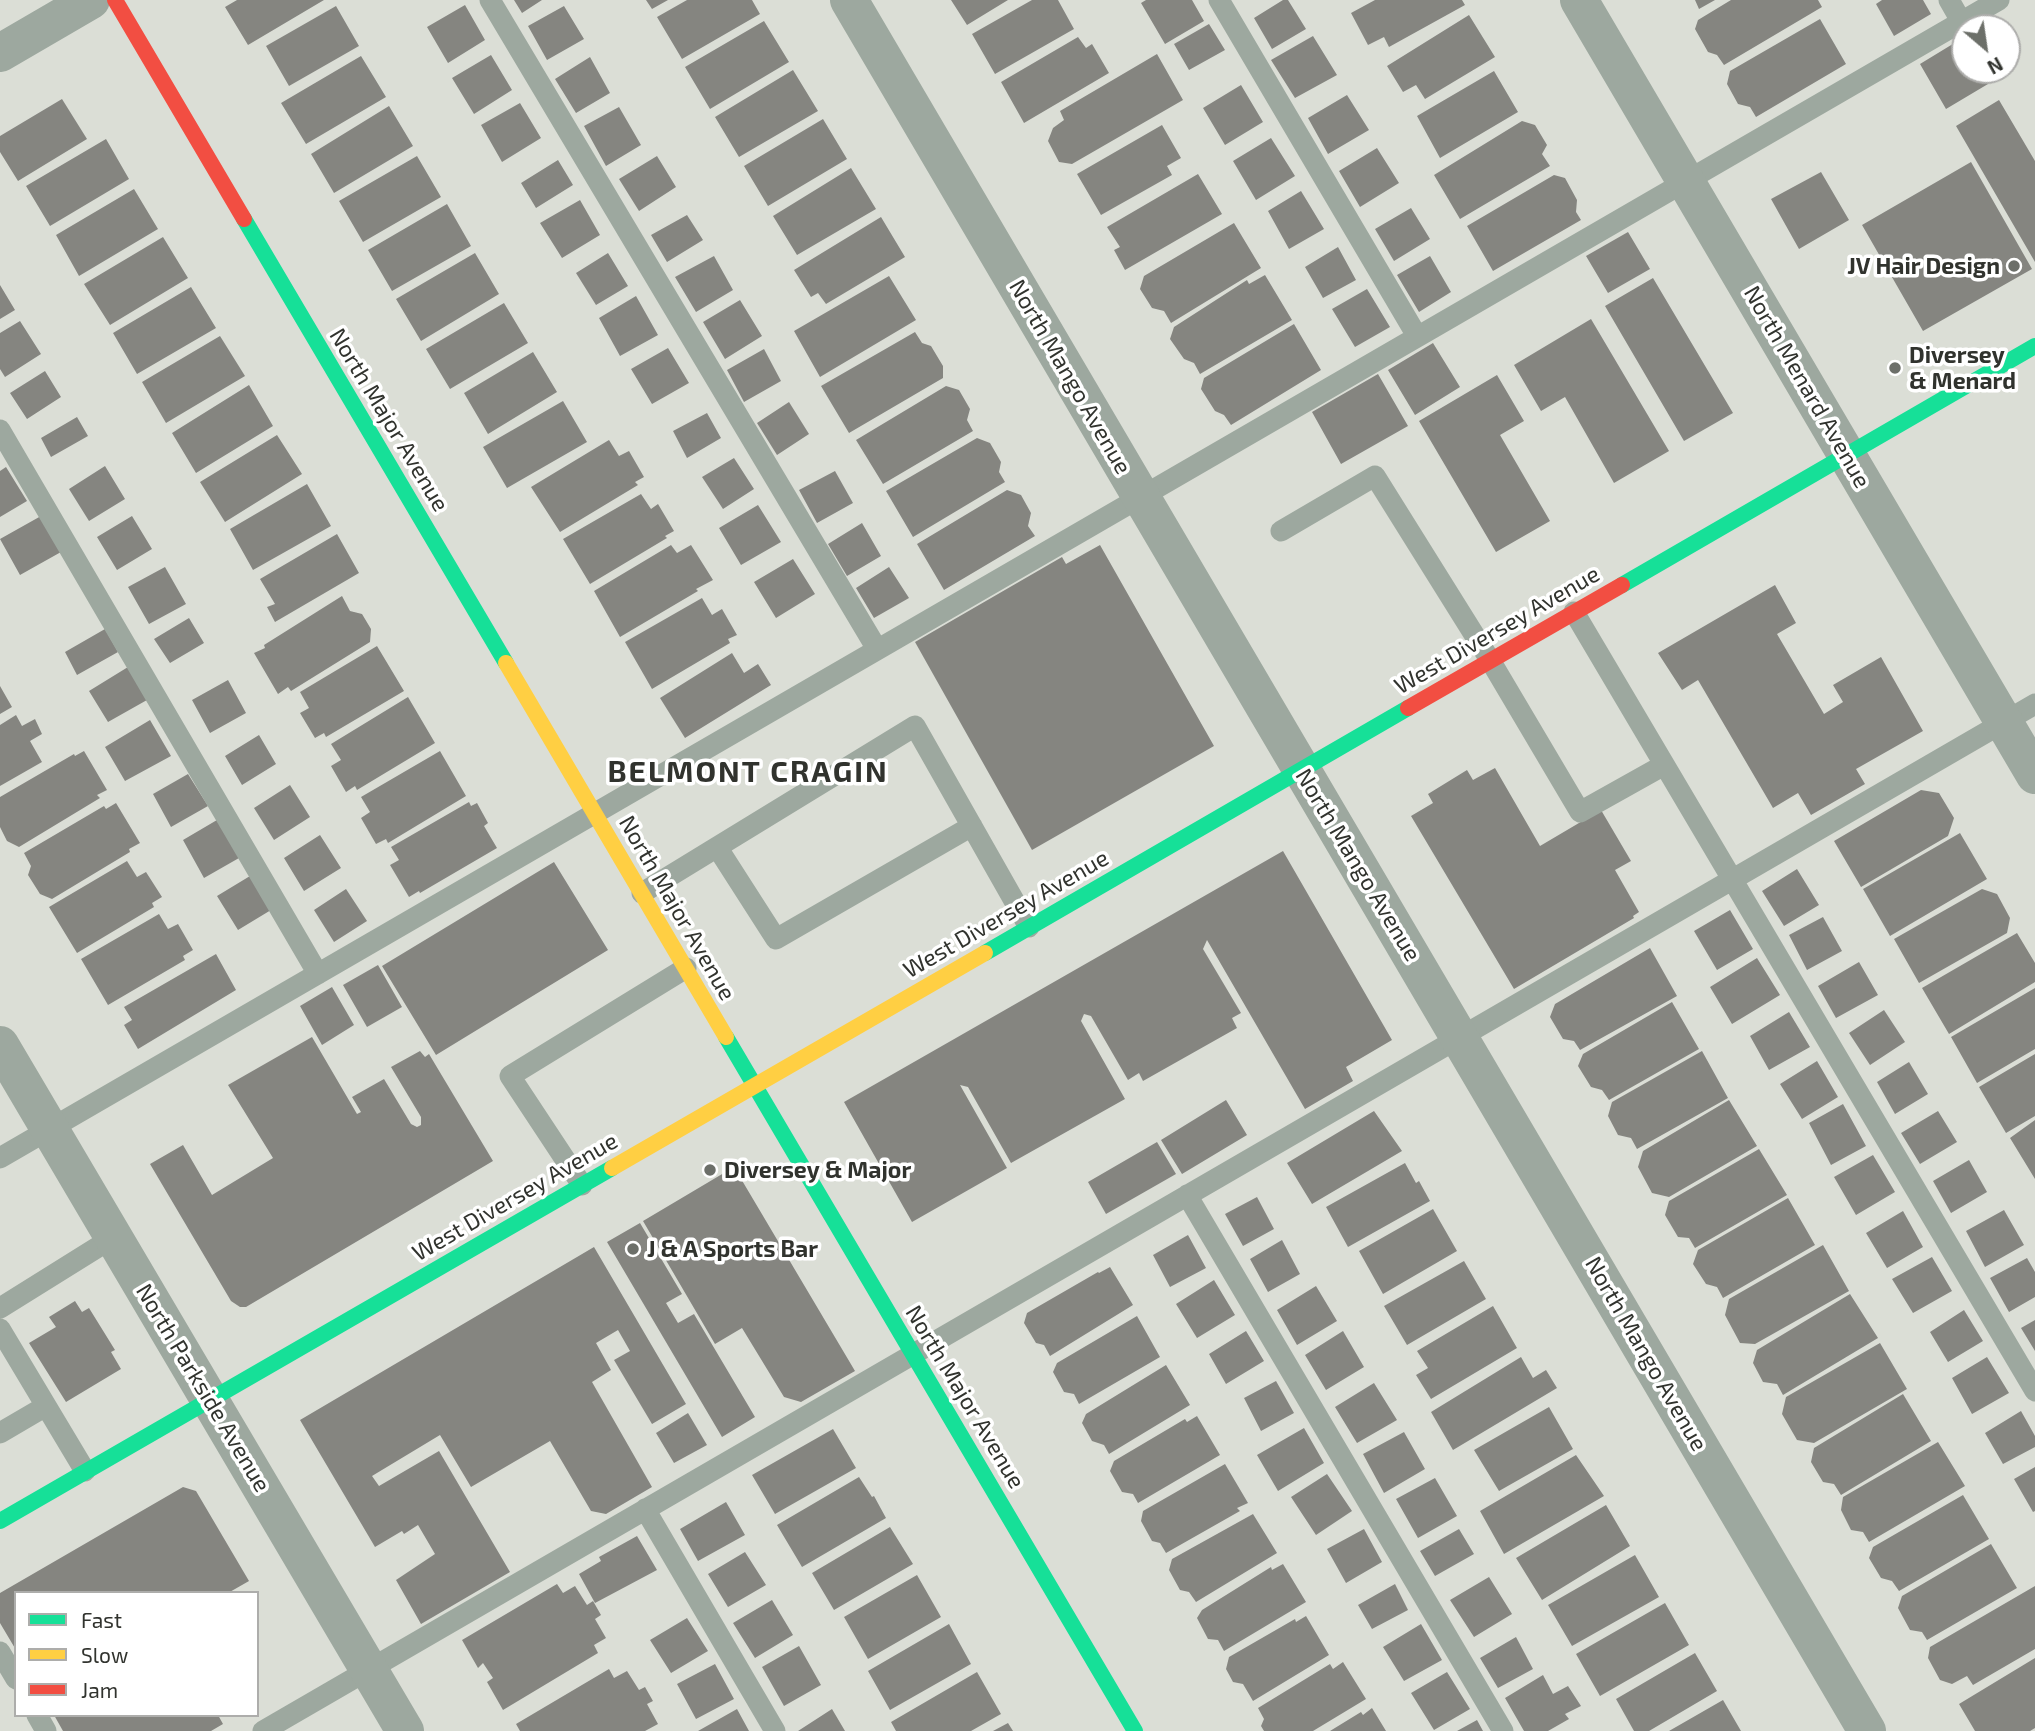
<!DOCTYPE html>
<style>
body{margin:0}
#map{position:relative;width:2035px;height:1731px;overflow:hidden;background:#dbded6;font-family:"Exo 2",sans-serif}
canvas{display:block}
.legend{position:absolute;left:14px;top:1591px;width:245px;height:126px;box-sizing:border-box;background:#fff;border:2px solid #adadab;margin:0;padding:9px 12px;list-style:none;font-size:21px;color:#31332e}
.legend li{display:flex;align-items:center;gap:14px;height:35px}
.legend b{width:35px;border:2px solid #adadab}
.north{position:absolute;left:1951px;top:14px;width:70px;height:70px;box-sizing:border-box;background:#fff;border:2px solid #adadab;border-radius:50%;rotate:151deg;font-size:19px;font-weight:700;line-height:28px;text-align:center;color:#31332e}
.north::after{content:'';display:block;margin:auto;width:24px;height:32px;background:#6c6f69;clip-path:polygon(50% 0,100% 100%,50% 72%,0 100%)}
</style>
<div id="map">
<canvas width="2035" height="1731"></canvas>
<ul class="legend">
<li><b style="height:9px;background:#16e098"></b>Fast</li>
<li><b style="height:9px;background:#ffcf43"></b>Slow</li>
<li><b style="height:9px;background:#f24e42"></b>Jam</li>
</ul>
<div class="north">N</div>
</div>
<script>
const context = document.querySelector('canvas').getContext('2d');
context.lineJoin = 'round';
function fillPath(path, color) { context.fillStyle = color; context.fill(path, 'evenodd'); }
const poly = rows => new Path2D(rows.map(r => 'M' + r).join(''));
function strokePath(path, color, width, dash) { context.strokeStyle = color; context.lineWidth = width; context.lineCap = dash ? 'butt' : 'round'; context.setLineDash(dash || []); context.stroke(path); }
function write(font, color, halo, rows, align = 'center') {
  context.font = font + ' "Exo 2",sans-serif'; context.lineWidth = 7; context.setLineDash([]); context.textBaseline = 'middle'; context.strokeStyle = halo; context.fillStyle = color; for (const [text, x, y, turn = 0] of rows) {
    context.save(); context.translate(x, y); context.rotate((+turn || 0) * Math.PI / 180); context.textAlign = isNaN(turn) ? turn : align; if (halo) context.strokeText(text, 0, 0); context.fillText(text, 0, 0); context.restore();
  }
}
const building = poly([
 [237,0,324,0,248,45,225,7],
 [514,0,542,0,522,13],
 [646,0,668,0,652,9],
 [687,0,752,0,760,14,682,59,657,17],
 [951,0,1008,0,967,25],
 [1032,0,1058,0,1074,29,995,74,972,34],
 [1146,0,1192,0,1204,21,1165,44,1141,3],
 [1283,0,1288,0,1306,29,1272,49,1254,18],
 [1375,0,1462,0,1465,5,1389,47,1384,37,1368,45,1351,13],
 [1695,0,1715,0,1699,9],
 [1731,0,1818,0,1822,7,1724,65,1717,55,1708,52,1695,29,1698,20],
 [1882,0,1923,0,1931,14,1894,36,1876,4],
 [465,5,485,40,448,63,427,27],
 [336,6,359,46,289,86,266,46],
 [564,6,584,39,547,60,528,26],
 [1469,15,1495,57,1425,99,1416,85,1403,92,1387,66],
 [1820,19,1846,64,1756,117,1750,107,1738,104,1727,84,1730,71],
 [764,21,789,62,710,109,685,67],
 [1209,24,1225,50,1189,70,1174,44],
 [1313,36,1337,75,1295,98,1271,60],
 [1078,37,1086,48,1092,44,1109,73,1024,123,1001,82],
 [1961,39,1965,46,1965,70,1980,70,1988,84,1946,109,1920,64],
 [1157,54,1183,100,1072,164,1059,162,1048,141,1053,128,1064,120,1060,111],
 [491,55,512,90,474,114,452,78],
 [361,56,386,97,306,144,281,103],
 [590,57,610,93,576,113,555,79],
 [793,70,818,111,739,157,715,117],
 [1494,71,1518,112,1440,158,1417,116],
 [1241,85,1263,122,1225,145,1203,108],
 [1347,95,1369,130,1328,154,1308,118],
 [62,99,87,139,18,181,0,152,0,136],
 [1999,100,2035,161,2035,262,1956,126],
 [520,103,541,138,502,162,481,125],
 [389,106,413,146,334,193,311,154],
 [619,107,641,145,606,166,584,126],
 [823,119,847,159,768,206,744,166],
 [1522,121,1535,125,1547,145,1542,154,1550,166,1460,219,1434,175],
 [1162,125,1181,158,1167,166,1172,175,1101,215,1077,174],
 [1271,138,1295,176,1256,200,1233,161],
 [106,139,129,179,50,226,26,186],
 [1377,148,1399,183,1360,207,1339,171],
 [417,156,441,197,363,242,339,201],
 [657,156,676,187,639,211,619,179],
 [558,160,573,185,536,208,521,183],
 [1971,162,2032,269,1923,331,1862,225],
 [851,168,876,209,797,255,773,216],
 [1821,172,1849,220,1799,249,1771,199],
 [1198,174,1222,214,1125,270,1114,250,1120,247,1107,227],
 [1554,175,1565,178,1577,200,1576,212,1581,220,1493,271,1467,226],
 [134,189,158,229,79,276,56,235],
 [1301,191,1324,229,1289,249,1268,211],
 [580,200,600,235,562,258,540,223],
 [447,204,471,246,392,291,368,250],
 [1411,208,1430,239,1394,261,1375,229],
 [687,215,703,240,667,262,651,235],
 [881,217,905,257,826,304,818,293,811,297,794,270],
 [1234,223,1261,268,1171,323,1164,311,1152,308,1140,289,1144,276],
 [1628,232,1650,269,1608,293,1586,256],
 [163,237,188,278,110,325,84,284],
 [1338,247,1356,280,1323,298,1305,267],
 [475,253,499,294,421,341,396,299],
 [608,253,628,286,596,305,576,273],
 [714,256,733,290,696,312,675,277],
 [1430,256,1451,292,1419,312,1397,275],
 [1265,275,1292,320,1200,374,1194,363,1184,359,1170,339,1174,327,1247,280,1249,284],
 [889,276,916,320,820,377,794,331],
 [1653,278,1733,413,1684,441,1605,306],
 [0,285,15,310,0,319],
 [191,287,216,328,137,374,113,333],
 [1367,289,1390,327,1355,347,1332,309],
 [636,296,658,335,620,356,599,318],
 [740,300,762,336,725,359,703,322],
 [504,303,528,343,450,389,426,349],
 [1591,319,1669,451,1614,483,1565,397,1541,411,1514,365],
 [20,321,41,354,5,377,0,369,0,333],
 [1294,324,1321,370,1231,425,1224,415,1215,411,1201,389,1204,378],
 [915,332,922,343,931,346,943,366,943,378,849,433,821,386],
 [220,336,245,376,166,423,142,382],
 [1433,343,1460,387,1415,415,1388,370],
 [668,348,689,383,652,404,631,369],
 [764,349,781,381,744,402,727,370],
 [533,352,557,392,488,434,464,393],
 [45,371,61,397,27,419,10,393],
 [1378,374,1408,426,1341,464,1312,412],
 [1497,375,1524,421,1500,435,1550,521,1496,552,1419,421],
 [249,385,273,426,196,473,172,433],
 [946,386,959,390,970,409,967,420,973,431,883,484,856,440],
 [563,401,587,442,507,488,483,447],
 [789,402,809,434,777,455,757,423],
 [707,413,721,438,687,458,673,431],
 [77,417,88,436,51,457,41,438],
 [277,435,302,474,225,522,200,482],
 [977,438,990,443,1001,462,999,472,1005,482,913,537,886,491],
 [609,440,619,456,629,451,644,477,635,482,638,485,560,532,531,487],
 [734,458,754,489,723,509,702,477],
 [105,466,125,499,89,521,69,489],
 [6,467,27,501,0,517,0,471],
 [835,471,853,503,817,523,799,490],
 [307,484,331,526,253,570,230,529],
 [1007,490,1021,495,1031,513,1028,526,1035,536,944,590,917,544],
 [641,494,651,509,658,504,674,531,665,536,667,538,590,584,563,539],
 [758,505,781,542,741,565,719,528],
 [41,516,61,552,20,575,0,539],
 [132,516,152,549,117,570,97,537],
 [862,523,881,556,847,576,828,544],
 [337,534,359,573,275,622,267,607,275,604,260,579],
 [671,545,677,553,691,545,713,580,696,589,698,591,620,637,594,591],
 [1100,545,1214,746,1032,850,915,642,1062,557,1066,564],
 [793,559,815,594,776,618,754,582],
 [165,567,186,604,149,624,128,587],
 [889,567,909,598,874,618,856,588],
 [1775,585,1796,623,1777,634,1824,714,1843,702,1833,685,1881,657,1923,731,1856,769,1865,784,1811,815,1798,793,1773,808,1698,680,1682,690,1658,653],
 [342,596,350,611,362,614,371,629,370,642,291,691,288,687,278,694,254,653,265,648,264,645],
 [702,598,712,615,722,609,737,635,728,639,730,643,652,689,625,642],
 [189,618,204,643,170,663,154,639],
 [105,629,118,652,77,675,65,652],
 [377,646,404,691,326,737,324,733,315,738,300,713,309,708,300,692],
 [732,653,744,673,758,664,771,685,685,738,660,698],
 [128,667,147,700,108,722,89,691],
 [228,680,246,713,210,733,192,700],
 [0,686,12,707,0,714],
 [408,697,435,743,357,790,355,786,346,792,331,766,341,760,331,744],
 [16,715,22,726,35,719,42,734,30,741,42,762,0,786,0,725],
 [150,720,171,756,125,781,105,747],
 [259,735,276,764,242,785,225,756],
 [84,751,107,790,97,795,100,798,19,847,7,841,0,827,0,797,74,754,75,756],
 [440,751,466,796,388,843,386,839,376,844,361,818,370,812,361,797],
 [1495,768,1540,846,1601,810,1631,861,1615,870,1639,912,1633,916,1634,918,1514,989,1411,816,1433,803,1428,794,1467,770,1473,780],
 [188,774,208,806,171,827,153,794],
 [290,785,310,817,274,840,254,808],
 [1921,790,1939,793,1954,818,1948,836,1861,887,1834,841],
 [469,802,471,806,477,803,488,823,484,826,497,848,420,893,419,891,409,897,390,865,399,860,391,847],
 [116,803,140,843,129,849,130,852,52,899,40,894,28,875,31,866,24,853,104,806,106,809],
 [217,820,239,858,204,878,183,840],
 [1960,833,1987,879,1890,936,1863,889],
 [320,835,341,868,304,891,284,858],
 [1283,851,1392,1040,1346,1067,1353,1081,1305,1109,1207,940,1203,949,1241,1013,1232,1018,1237,1028,1143,1081,1139,1073,1128,1080,1091,1016,1084,1014,1081,1021,1125,1099,1011,1163,968,1087,960,1085,1007,1168,912,1222,844,1102],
 [127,861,137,877,146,872,162,897,152,903,154,907,77,953,49,907],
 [554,862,608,950,436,1055,382,966],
 [1797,869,1819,905,1784,926,1762,891],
 [250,876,271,910,238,930,217,896],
 [346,889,367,921,334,942,314,910],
 [1982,889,1997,894,2010,918,2007,933,1919,983,1894,939],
 [1730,910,1753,949,1717,970,1694,931],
 [159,914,168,929,178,924,193,950,183,956,185,960,108,1005,81,959],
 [1823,917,1842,951,1807,970,1789,935],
 [2017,933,2035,963,2035,982,1949,1034,1922,988],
 [1650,948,1677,996,1580,1050,1574,1041,1563,1039,1550,1017,1555,1004],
 [216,954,236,990,138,1049,124,1025,132,1020,124,1007],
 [1757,958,1780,995,1732,1024,1710,987],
 [1859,962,1878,995,1836,1018,1818,986],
 [378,965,402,1007,367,1027,343,985],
 [332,987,354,1025,322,1045,300,1006],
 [2035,988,2035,1049,1977,1083,1951,1037],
 [1672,1002,1699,1049,1609,1100,1602,1090,1591,1087,1578,1066,1583,1054],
 [1884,1010,1905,1042,1870,1065,1849,1033],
 [1789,1012,1810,1047,1769,1070,1750,1036],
 [312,1037,357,1114,361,1112,352,1097,384,1079,411,1124,417,1127,421,1125,421,1117,391,1067,420,1051,425,1057,429,1054,493,1161,246,1307,240,1307,231,1301,150,1164,183,1145,212,1195,273,1158,228,1085],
 [1702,1051,1728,1098,1637,1149,1631,1138,1618,1135,1608,1116,1612,1102],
 [2035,1054,2035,1116,2006,1133,1979,1087],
 [1817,1061,1838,1097,1802,1119,1780,1084],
 [1909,1062,1928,1094,1895,1114,1877,1082],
 [1226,1100,1247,1135,1182,1174,1161,1140],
 [1729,1100,1757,1146,1669,1197,1652,1193,1638,1167,1643,1151],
 [1843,1104,1866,1146,1831,1165,1809,1123],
 [1374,1111,1402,1151,1312,1204,1287,1163],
 [1938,1111,1957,1142,1920,1164,1901,1133],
 [2035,1120,2035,1179,2010,1138],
 [1157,1142,1176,1174,1106,1214,1088,1182],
 [1759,1149,1787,1195,1695,1248,1689,1238,1678,1237,1665,1215,1669,1201],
 [1873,1155,1895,1192,1856,1215,1834,1177],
 [1969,1160,1987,1192,1951,1213,1933,1181],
 [1405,1163,1416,1183,1419,1181,1430,1201,1348,1247,1326,1207],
 [734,1167,855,1371,801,1402,784,1397,742,1328,715,1344,643,1221],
 [1257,1197,1274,1229,1243,1246,1225,1214],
 [1788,1198,1815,1245,1723,1298,1717,1287,1706,1284,1693,1264,1698,1250],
 [1433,1209,1457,1251,1383,1294,1359,1251],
 [2004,1210,2024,1245,1985,1267,1966,1231],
 [1903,1211,1923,1247,1887,1268,1866,1233],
 [640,1223,682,1294,666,1303,678,1323,694,1314,755,1417,722,1437,607,1242],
 [1188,1235,1206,1268,1170,1287,1153,1255],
 [1282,1240,1300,1274,1268,1292,1250,1259],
 [1823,1245,1849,1291,1755,1344,1740,1343,1725,1315,1729,1299],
 [594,1247,686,1404,652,1424,614,1360,630,1351,618,1330,596,1343,611,1370,592,1382,652,1487,606,1514,591,1511,550,1441,471,1487,440,1435,372,1476,379,1486,439,1451,510,1572,421,1624,396,1580,435,1554,418,1525,404,1534,402,1531,375,1547,300,1420],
 [1932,1257,1952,1291,1913,1313,1892,1279],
 [2027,1258,2035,1272,2035,1297,2009,1312,1990,1278],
 [1464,1261,1486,1299,1407,1345,1384,1306],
 [1110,1267,1133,1305,1050,1356,1044,1345,1036,1343,1024,1323,1027,1313,1098,1272,1099,1273],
 [1214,1280,1235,1315,1197,1338,1176,1304],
 [1316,1286,1337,1321,1297,1345,1277,1310],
 [1850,1294,1878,1338,1783,1395,1777,1384,1763,1382,1753,1363,1757,1350],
 [75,1301,82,1312,89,1308,115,1350,111,1352,121,1369,66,1402,29,1343,56,1327,49,1317],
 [1493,1306,1517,1348,1431,1399,1416,1375,1428,1368,1417,1351],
 [1964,1310,1983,1341,1948,1362,1930,1332],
 [1137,1316,1160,1357,1079,1404,1074,1394,1064,1392,1053,1372,1057,1363],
 [2035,1320,2035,1351,2021,1328],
 [1246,1331,1264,1361,1226,1384,1209,1354],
 [1343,1331,1364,1367,1326,1390,1305,1355],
 [1880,1343,1907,1389,1814,1443,1797,1440,1782,1414,1786,1397],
 [1521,1357,1533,1378,1546,1370,1557,1388,1453,1450,1431,1412],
 [1987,1357,2009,1393,1972,1414,1952,1378],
 [1166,1365,1190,1405,1109,1454,1104,1445,1092,1441,1082,1423,1086,1414],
 [1276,1381,1294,1413,1261,1431,1244,1398],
 [1374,1383,1397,1420,1357,1443,1335,1407],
 [1903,1394,1931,1441,1841,1495,1834,1484,1823,1482,1811,1462,1814,1448],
 [1549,1407,1573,1449,1499,1491,1474,1450],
 [2021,1411,2035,1436,2035,1447,2003,1464,1985,1433],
 [688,1413,707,1445,674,1463,656,1433],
 [1197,1416,1220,1455,1138,1503,1133,1494,1122,1492,1110,1471,1114,1461,1185,1419,1187,1422],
 [1304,1428,1324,1463,1278,1491,1257,1455],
 [833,1429,856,1468,775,1514,752,1475],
 [1404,1432,1425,1469,1384,1493,1363,1454],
 [1938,1442,1965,1486,1869,1542,1863,1532,1851,1530,1841,1510,1843,1497],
 [1576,1455,1604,1496,1504,1554,1480,1511],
 [1225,1464,1248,1503,1237,1508,1240,1511,1166,1553,1160,1543,1152,1541,1141,1521,1143,1511],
 [2035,1467,2035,1511,2033,1512,2014,1479],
 [1327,1474,1352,1511,1316,1535,1291,1497],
 [859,1477,872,1497,874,1496,886,1518,802,1567,777,1525],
 [1435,1478,1457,1516,1418,1538,1396,1499],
 [183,1487,196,1491,249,1581,228,1593,16,1593,16,1650,0,1623,0,1593],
 [1963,1495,1989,1539,1899,1591,1892,1581,1881,1578,1869,1558,1873,1547],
 [726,1502,745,1535,698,1561,680,1529],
 [1606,1505,1630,1546,1542,1600,1516,1558],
 [1253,1514,1277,1553,1196,1602,1189,1592,1180,1590,1169,1570,1172,1559],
 [890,1527,913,1564,834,1610,812,1573],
 [1364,1529,1382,1562,1346,1583,1327,1549],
 [1459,1529,1474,1554,1435,1576,1420,1551],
 [637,1536,657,1570,595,1603,579,1574,601,1561,599,1557],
 [1991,1544,2017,1588,1927,1640,1922,1632,1910,1630,1898,1608,1902,1596],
 [745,1552,766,1585,728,1607,708,1574],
 [1635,1555,1659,1597,1572,1646,1548,1605],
 [1283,1564,1306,1602,1224,1651,1218,1640,1208,1639,1197,1618,1202,1610,1271,1567,1272,1570],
 [917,1575,941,1617,868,1659,844,1617],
 [1489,1577,1512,1614,1474,1637,1450,1600],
 [557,1584,563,1593,575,1586,587,1605,593,1601,601,1615,595,1619,606,1638,594,1645,598,1653,503,1710,487,1682,493,1678,483,1663,478,1668,462,1640],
 [1395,1584,1408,1610,1372,1629,1358,1605],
 [2035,1586,2035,1649,1973,1685,1967,1676,1952,1684,1940,1680,1928,1658,1930,1647],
 [772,1600,793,1635,755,1658,733,1623],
 [1665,1603,1689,1645,1600,1696,1576,1654],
 [1306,1616,1329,1655,1253,1701,1243,1684,1233,1682,1226,1669,1229,1657,1295,1619,1296,1622],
 [687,1618,708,1651,671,1673,650,1640],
 [949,1624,971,1664,890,1710,868,1671],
 [1421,1624,1442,1660,1404,1681,1383,1647],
 [1516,1637,1533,1669,1498,1688,1480,1658],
 [799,1646,821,1685,784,1706,762,1667],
 [1695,1653,1717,1691,1649,1731,1634,1731,1616,1699],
 [2035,1658,2035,1728,2030,1731,1975,1731,1959,1704],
 [1343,1662,1366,1699,1313,1731,1264,1731,1261,1726,1264,1719,1258,1708,1330,1664,1333,1669],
 [715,1664,734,1699,696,1719,677,1684],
 [609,1669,614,1678,627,1671,639,1690,645,1687,653,1701,647,1704,658,1724,645,1731,520,1731,516,1724],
 [977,1672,1001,1714,971,1731,896,1731,891,1722],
 [1447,1672,1470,1709,1434,1730,1411,1693],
 [1543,1675,1553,1694,1568,1686,1581,1706,1565,1714,1569,1719,1548,1731,1524,1731,1505,1698],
 [1723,1700,1741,1731,1669,1731],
 [1372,1708,1386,1731,1330,1731,1361,1712,1363,1715],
 [737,1709,749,1731,698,1731],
 [832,1709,845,1731,798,1731],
 [54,1715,218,1715,223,1724,211,1731,63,1731],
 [1477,1720,1483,1731,1457,1731],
 [1008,1723,1013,1731,993,1731]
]);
const lane = poly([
 [490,0,877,649],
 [1219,0,1417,336],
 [1949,0,1961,21],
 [0,430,318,974],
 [1281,531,1375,476,1490,660,1580,812,1664,765],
 [1574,612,2035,1391],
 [717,847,776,939,972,826],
 [642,893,915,726,1029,927],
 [0,1158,1999,0],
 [582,1185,510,1076,686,968],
 [1187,1195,1503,1731],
 [0,1308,114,1237],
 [0,1329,85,1471],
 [0,1433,46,1406],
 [645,1509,775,1731],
 [0,1652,16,1679],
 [37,1715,46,1731],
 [263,1731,2035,704]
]);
const street = poly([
 [849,0,1867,1731],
 [1579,0,2035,775],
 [0,53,91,0],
 [0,1045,405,1731]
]);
const fast = poly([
 [244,219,506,663],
 [1622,585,2035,346],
 [985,953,1408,708],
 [726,1037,1135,1731],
 [0,1521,612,1168]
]);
const slow = poly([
 [506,663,726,1037],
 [612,1168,985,953]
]);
const jam = poly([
 [115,0,244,219],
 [1408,708,1622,585]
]);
const markers = [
 [2014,266,7,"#6c6f69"],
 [1895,368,7,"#6c6f69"],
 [710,1170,7,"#6c6f69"],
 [633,1249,7,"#6c6f69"]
];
const poiNames = [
 ["JV Hair Design",2000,266,"right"],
 ["Diversey",1909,355],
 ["& Menard",1909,381],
 ["Diversey & Major",724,1170],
 ["J & A Sports Bar",647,1249]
];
const streetNames = [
 ["North Mango Avenue",1070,377,60],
 ["North Menard Avenue",1807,387,60],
 ["North Major Avenue",389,420,59],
 ["West Diversey Avenue",1497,630,-30],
 ["North Mango Avenue",1358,865,59],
 ["North Major Avenue",677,908,60],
 ["West Diversey Avenue",1006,914,-30],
 ["West Diversey Avenue",515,1197,-30],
 ["North Mango Avenue",1646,1354,60],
 ["North Parkside Avenue",203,1388,59],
 ["North Major Avenue",965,1397,59]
];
const districtNames = [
 ["BELMONT CRAGIN",748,772]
];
fillPath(building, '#858580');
strokePath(lane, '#9da89f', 21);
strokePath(street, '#9da89f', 38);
strokePath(fast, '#16e098', 16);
strokePath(slow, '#ffcf43', 16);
strokePath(jam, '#f24e42', 16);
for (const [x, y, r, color] of markers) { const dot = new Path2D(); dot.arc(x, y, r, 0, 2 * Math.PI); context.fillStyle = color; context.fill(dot); strokePath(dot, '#fff', 2.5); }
write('bold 23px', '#31332e', '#fff', poiNames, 'left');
write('23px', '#31332e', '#fff', streetNames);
context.letterSpacing = '2px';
write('bold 30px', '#31332e', '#fff', districtNames);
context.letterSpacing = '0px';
</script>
